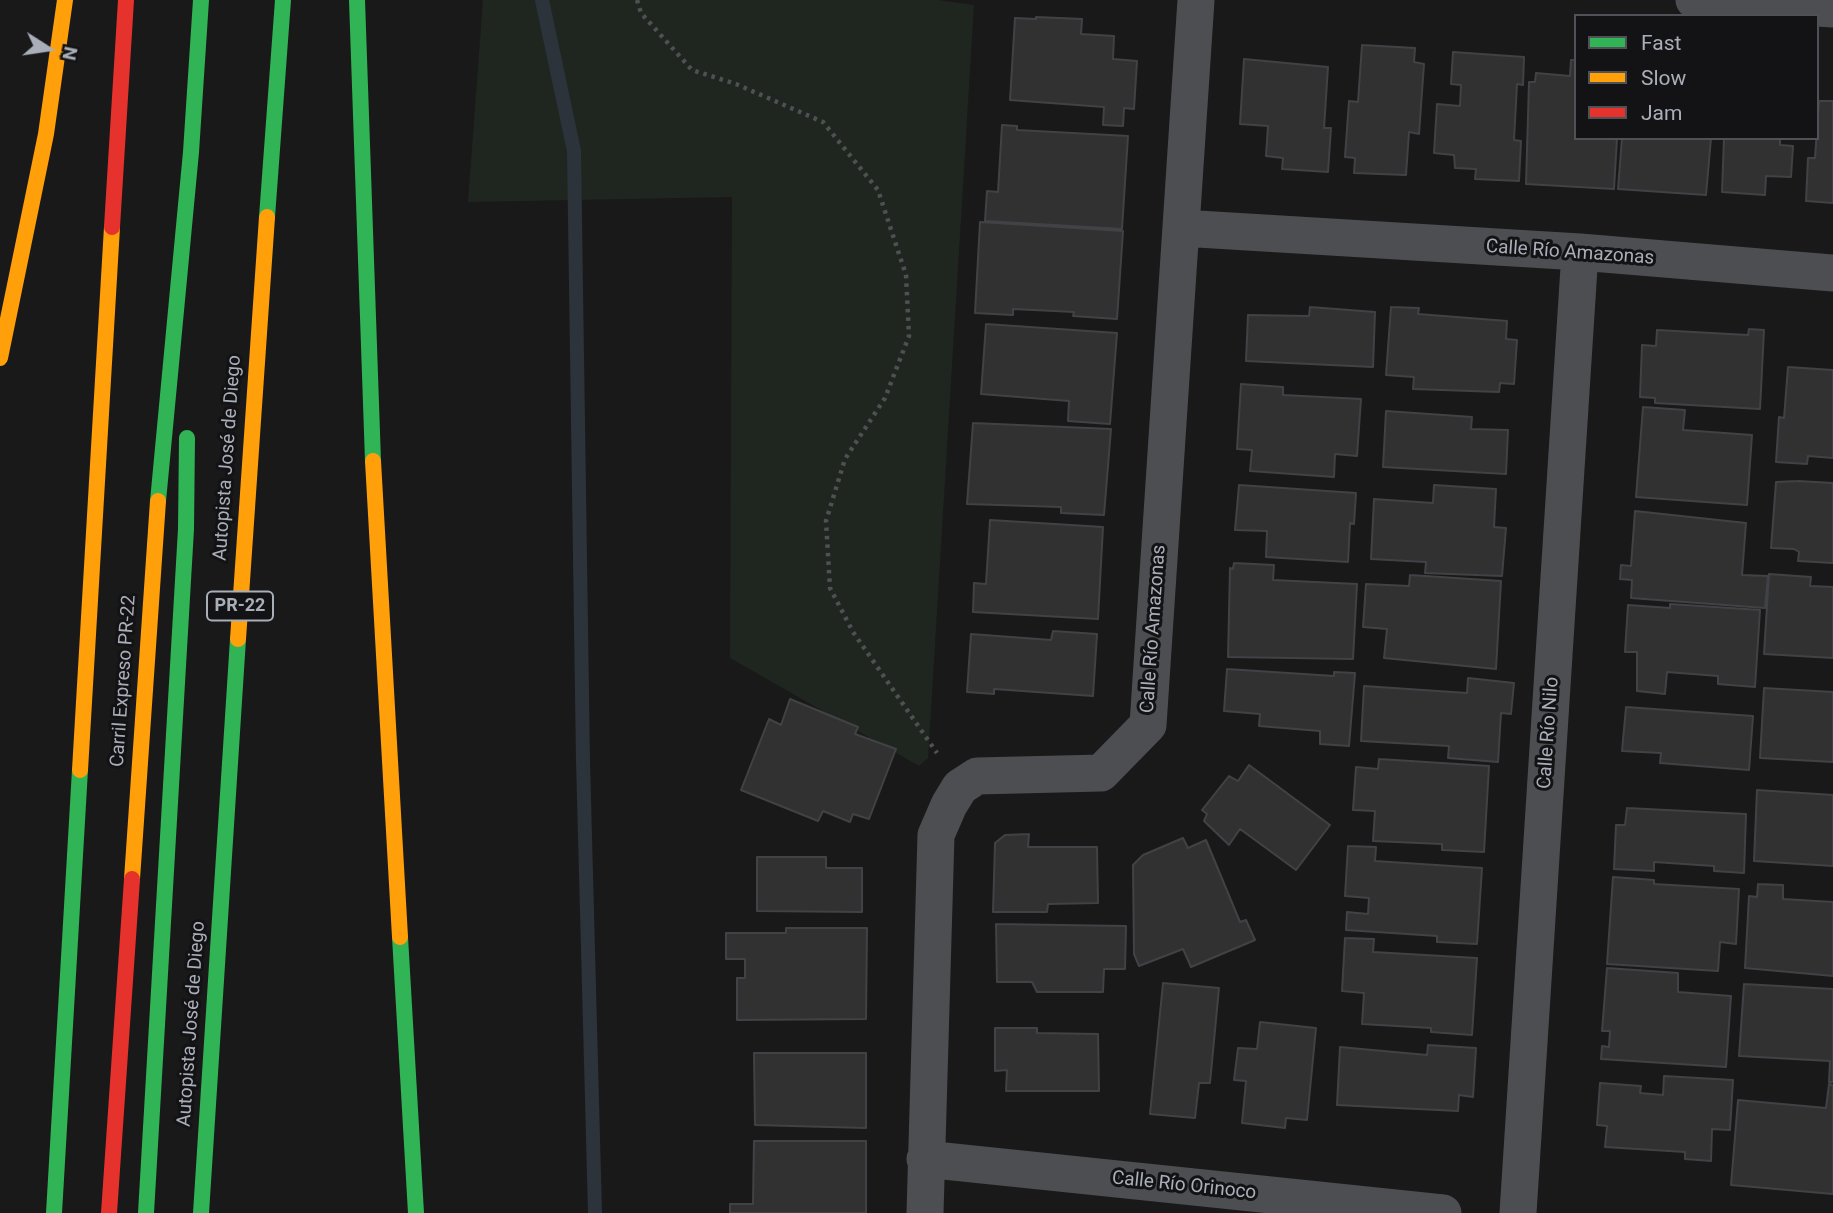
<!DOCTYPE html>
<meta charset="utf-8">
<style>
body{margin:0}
#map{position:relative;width:1833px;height:1213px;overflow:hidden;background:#191919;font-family:Roboto,sans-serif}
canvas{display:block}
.legend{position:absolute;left:1574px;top:14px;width:245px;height:126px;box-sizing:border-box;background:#131315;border:2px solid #4f5157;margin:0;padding:9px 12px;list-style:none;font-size:21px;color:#aaaeb9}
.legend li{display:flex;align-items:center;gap:14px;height:35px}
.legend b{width:35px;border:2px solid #4f5157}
.north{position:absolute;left:14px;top:14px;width:70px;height:70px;-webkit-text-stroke:5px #131315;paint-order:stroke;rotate:102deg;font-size:19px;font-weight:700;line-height:28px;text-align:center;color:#aaaeb9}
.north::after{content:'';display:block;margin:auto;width:24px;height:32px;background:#aaaeb9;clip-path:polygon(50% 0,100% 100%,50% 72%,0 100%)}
</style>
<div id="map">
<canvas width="1833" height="1213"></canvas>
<ul class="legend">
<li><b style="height:9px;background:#30b455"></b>Fast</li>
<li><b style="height:9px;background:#ff9f0a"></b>Slow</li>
<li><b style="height:9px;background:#e5322d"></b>Jam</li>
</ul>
<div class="north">N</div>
</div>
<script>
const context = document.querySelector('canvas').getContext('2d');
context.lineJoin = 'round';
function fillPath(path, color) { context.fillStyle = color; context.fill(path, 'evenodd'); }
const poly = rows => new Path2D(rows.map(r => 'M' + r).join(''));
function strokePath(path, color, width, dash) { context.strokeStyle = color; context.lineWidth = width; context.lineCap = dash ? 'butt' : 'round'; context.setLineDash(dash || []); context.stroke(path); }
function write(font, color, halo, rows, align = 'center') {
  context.font = font + ' Roboto,sans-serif'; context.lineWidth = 6; context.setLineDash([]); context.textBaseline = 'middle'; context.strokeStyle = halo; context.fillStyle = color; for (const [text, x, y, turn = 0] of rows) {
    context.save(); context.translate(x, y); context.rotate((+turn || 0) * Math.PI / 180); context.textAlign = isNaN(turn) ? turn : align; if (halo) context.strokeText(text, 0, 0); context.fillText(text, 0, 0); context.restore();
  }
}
const green = poly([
 [483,0,938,0,974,5,928,758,919,766,730,658,732,197,468,202]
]);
const stream = poly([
 [542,0,574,151,583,761,595,1213]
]);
const building = poly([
 [1036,17,1082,19,1081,34,1114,36,1113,59,1137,61,1134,109,1124,108,1123,126,1103,125,1104,107,1010,100,1015,18,1036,19,1036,17],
 [1362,45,1415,48,1414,62,1424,64,1419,134,1409,132,1406,175,1354,173,1355,158,1345,157,1349,101,1358,102,1362,45],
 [1453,52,1524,57,1523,85,1517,84,1514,140,1521,141,1519,181,1475,179,1476,169,1455,168,1454,155,1434,153,1437,104,1460,106,1461,85,1451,84,1453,52],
 [1244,59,1328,67,1324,128,1331,128,1328,172,1282,169,1283,158,1266,156,1268,126,1240,124,1244,59],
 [1571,60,1576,60,1576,138,1617,138,1614,189,1526,184,1529,82,1535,82,1536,73,1570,76,1571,60],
 [1819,101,1833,101,1833,203,1806,201,1808,158,1815,158,1819,101],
 [1002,125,1017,126,1017,130,1128,136,1122,229,985,221,987,191,998,192,1002,125],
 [1622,138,1711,138,1706,195,1618,189,1622,138],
 [1724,138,1780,138,1780,145,1793,146,1791,177,1766,176,1765,195,1722,192,1724,138],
 [980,222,1123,231,1117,319,1073,316,1074,312,1013,309,1013,315,975,313,980,222],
 [1310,307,1375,312,1373,367,1246,361,1248,315,1309,316,1310,307],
 [1391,307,1419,308,1418,314,1507,321,1506,339,1517,340,1514,384,1500,383,1499,392,1413,389,1414,377,1386,375,1391,307],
 [986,324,1117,333,1110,424,1068,421,1069,401,981,394,986,324],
 [1749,329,1764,330,1760,409,1655,403,1655,398,1640,397,1642,345,1656,346,1657,330,1748,335,1749,329],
 [1788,367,1833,370,1833,458,1808,456,1807,464,1776,462,1779,417,1784,418,1788,367],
 [1241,384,1283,387,1283,395,1361,399,1357,456,1335,454,1334,477,1250,471,1252,450,1237,449,1241,384],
 [1643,407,1685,410,1683,430,1752,435,1747,505,1636,497,1643,407],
 [1386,411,1472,417,1471,429,1508,430,1506,474,1383,467,1386,411],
 [973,423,1111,429,1104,515,1061,513,1061,507,967,504,973,423],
 [1798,481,1833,483,1833,563,1798,561,1799,552,1794,549,1771,548,1776,482,1798,481],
 [1239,485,1356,493,1354,524,1350,523,1348,562,1266,557,1267,531,1235,530,1239,485],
 [1434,485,1496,489,1494,527,1506,528,1502,576,1425,573,1426,562,1371,559,1374,499,1433,503,1434,485],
 [1635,511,1746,523,1742,575,1768,576,1765,608,1631,598,1632,580,1620,579,1621,565,1631,566,1635,511],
 [990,520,1103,527,1098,619,973,612,974,583,986,584,990,520],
 [1234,563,1274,565,1273,580,1357,584,1353,659,1228,657,1230,568,1233,569,1234,563],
 [1769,574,1811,577,1810,586,1833,587,1833,658,1764,654,1769,574],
 [1410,575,1501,581,1496,669,1384,658,1387,629,1363,627,1366,584,1409,586,1410,575],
 [1670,604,1760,610,1755,687,1718,684,1718,676,1667,672,1665,694,1637,691,1637,652,1625,652,1628,605,1670,608,1670,604],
 [1053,631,1097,634,1093,696,994,689,994,694,967,692,971,634,1051,640,1053,631],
 [1227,669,1334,676,1334,672,1355,673,1349,746,1320,744,1320,731,1259,726,1260,714,1224,711,1227,669],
 [1468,678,1514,683,1511,714,1501,713,1498,762,1448,758,1449,746,1361,741,1364,686,1467,693,1468,678],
 [1764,688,1833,692,1833,762,1760,758,1764,688],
 [790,699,858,727,855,734,896,749,869,819,853,814,850,822,823,811,818,821,741,790,769,719,781,725,790,699],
 [1626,707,1753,716,1749,770,1660,763,1661,753,1622,751,1626,707],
 [1379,759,1489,766,1484,852,1442,850,1442,844,1373,841,1375,811,1353,810,1356,767,1378,769,1379,759],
 [1249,765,1330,825,1296,870,1240,829,1229,845,1204,821,1207,814,1202,810,1229,776,1238,781,1249,765],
 [1757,790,1833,795,1833,866,1754,861,1757,790],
 [1627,808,1746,814,1744,873,1714,871,1714,866,1654,862,1654,871,1614,869,1616,825,1625,825,1627,808],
 [1029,834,1028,847,1097,847,1098,903,1048,904,1047,912,993,912,995,843,1005,835,1029,834],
 [1183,838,1188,848,1206,840,1240,922,1246,920,1255,940,1191,967,1183,949,1139,966,1134,954,1133,865,1143,855,1183,838],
 [1348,846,1376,847,1375,861,1482,868,1477,944,1437,942,1437,936,1346,930,1347,912,1368,914,1369,898,1345,896,1348,846],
 [757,857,826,857,826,868,862,868,862,912,757,911,757,857],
 [1613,877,1654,880,1654,884,1739,889,1736,944,1720,942,1718,971,1607,964,1613,877],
 [1758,884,1783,885,1783,899,1833,902,1833,976,1745,968,1749,896,1757,897,1758,884],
 [996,924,1126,926,1125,969,1104,969,1103,992,1037,992,1032,982,997,982,996,924],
 [786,928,867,928,866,1019,737,1020,737,978,745,978,745,959,726,959,726,933,786,933,786,928],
 [1345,938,1374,939,1373,952,1477,958,1472,1035,1431,1032,1431,1028,1362,1024,1364,993,1342,991,1345,938],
 [1607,968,1678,973,1678,992,1731,996,1726,1067,1601,1059,1602,1046,1609,1047,1610,1031,1602,1031,1607,968],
 [1163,983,1219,988,1210,1083,1199,1083,1195,1118,1150,1114,1163,983],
 [1744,984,1833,989,1833,1082,1829,1082,1830,1061,1739,1056,1744,984],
 [1260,1022,1316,1028,1307,1120,1286,1118,1285,1128,1242,1123,1246,1081,1234,1080,1238,1048,1257,1049,1260,1022],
 [995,1028,1037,1028,1037,1033,1098,1034,1099,1091,1006,1091,1007,1070,995,1071,995,1028],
 [1428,1045,1476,1048,1473,1097,1459,1095,1458,1111,1337,1105,1340,1047,1427,1055,1428,1045],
 [754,1053,866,1053,866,1128,755,1125,754,1053],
 [1664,1076,1733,1080,1730,1130,1712,1129,1711,1161,1685,1159,1685,1152,1605,1147,1607,1126,1597,1125,1600,1083,1641,1086,1640,1093,1663,1095,1664,1076],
 [1829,1084,1833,1085,1833,1194,1731,1185,1738,1100,1826,1108,1829,1084],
 [754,1141,866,1141,866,1213,730,1213,730,1204,753,1204,754,1141]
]);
const path = poly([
 [637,0,641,13,692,70,736,84,823,122,878,190,906,275,909,336,885,398,845,459,826,521,830,588,853,632,937,753]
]);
const street = poly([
 [1694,0,1833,9],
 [1181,228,1580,252,1833,273],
 [925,1159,1443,1213],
 [925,1213,936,835,949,805,960,787,977,776,1101,773,1148,725,1196,0],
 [1518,1213,1580,252]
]);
const fast = poly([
 [357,0,373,461],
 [267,217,283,0],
 [158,501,191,152,201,0],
 [400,937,416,1213],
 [54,1213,80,770],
 [146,1213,186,529,187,438],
 [201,1213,238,639]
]);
const slow = poly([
 [0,358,46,134,65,0],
 [373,461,400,937],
 [238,639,267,217],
 [80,770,112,227],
 [132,879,158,501]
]);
const jam = poly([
 [112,227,126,0],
 [109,1213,132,879]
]);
const shields = [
 [240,606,66]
];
const shieldNames = [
 ["PR-22",240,606]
];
const streetNames = [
 ["Calle Río Amazonas",1570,253,4],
 ["Autopista José de Diego",228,458,-86],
 ["Calle Río Amazonas",1154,629,-86],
 ["Carril Expreso PR-22",124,681,-86],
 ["Calle Río Nilo",1549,733,-86],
 ["Autopista José de Diego",192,1024,-86],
 ["Calle Río Orinoco",1184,1186,6]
];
fillPath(green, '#1f2620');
strokePath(stream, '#2c333b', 14);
fillPath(building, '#313131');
strokePath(building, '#414245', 2);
strokePath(path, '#4f5053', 4.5, [3.5, 5]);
strokePath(street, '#4d4e52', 37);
strokePath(fast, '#30b455', 16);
strokePath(slow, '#ff9f0a', 16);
strokePath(jam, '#e5322d', 16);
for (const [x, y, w] of shields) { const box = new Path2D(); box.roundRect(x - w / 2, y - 14.5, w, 29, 5); context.fillStyle = '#131315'; context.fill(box); strokePath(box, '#aaaeb9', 2); }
write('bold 18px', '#aaaeb9', null, shieldNames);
write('19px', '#aaaeb9', '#131315', streetNames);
</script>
